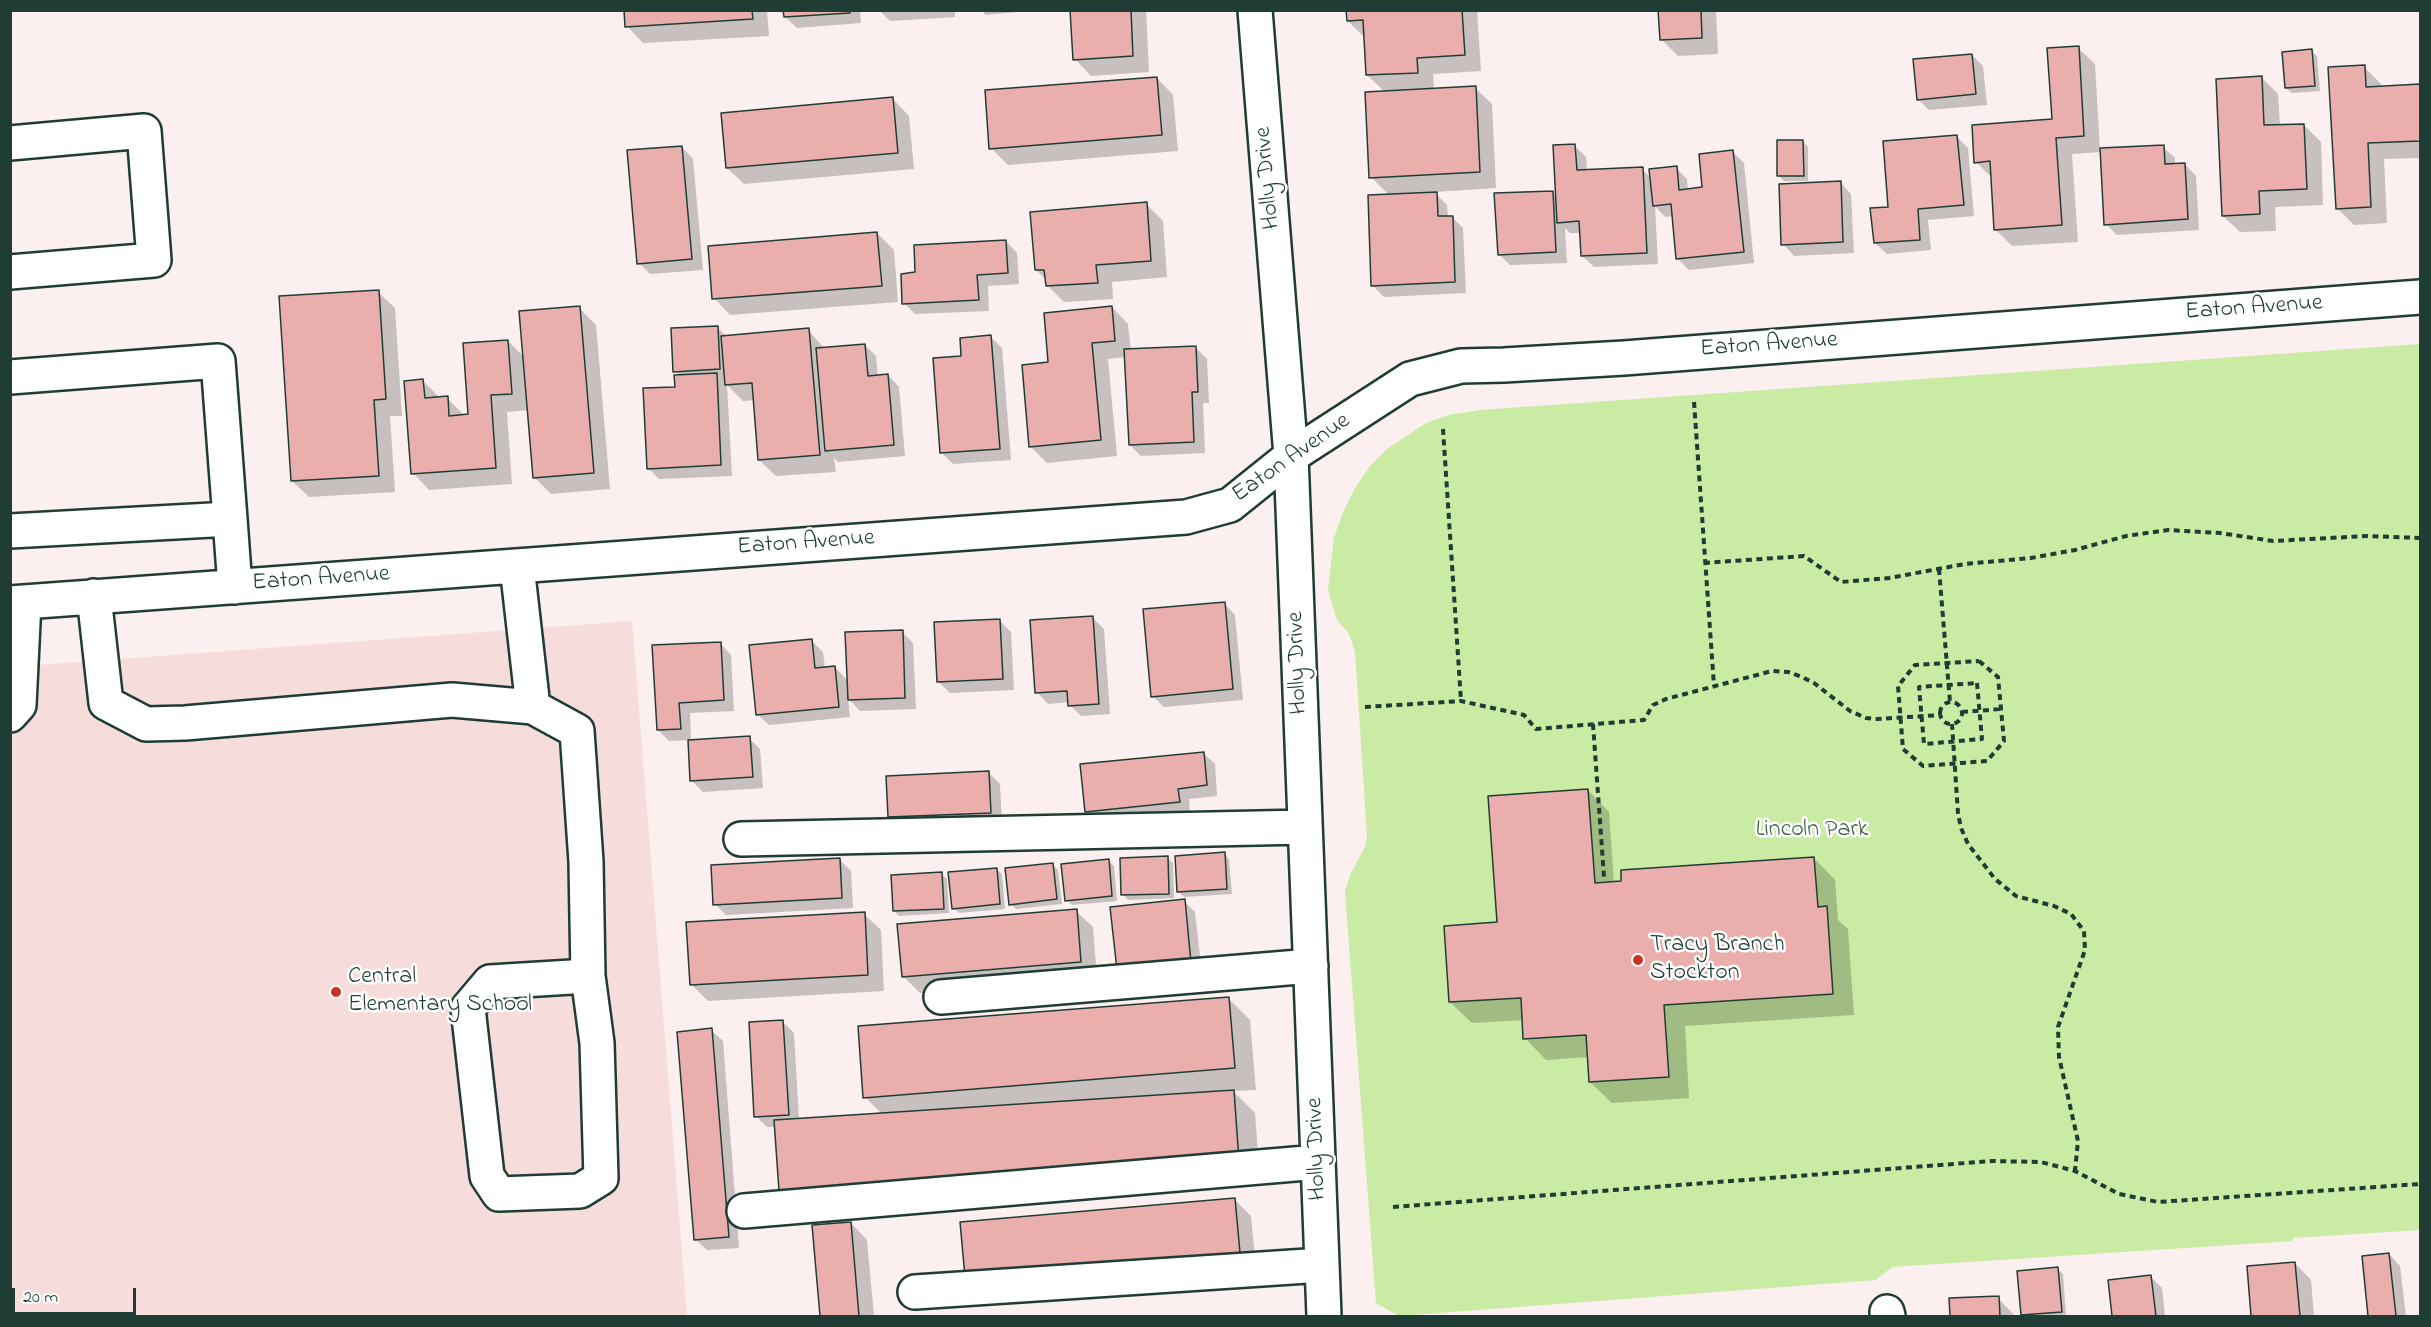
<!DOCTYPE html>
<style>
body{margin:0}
#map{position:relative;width:2431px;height:1327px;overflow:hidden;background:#fbefef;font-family:"Indie Flower",sans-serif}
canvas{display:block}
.frame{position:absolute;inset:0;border:12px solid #1f3d34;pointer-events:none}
.scale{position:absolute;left:12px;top:1288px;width:124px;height:27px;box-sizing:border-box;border:3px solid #1f3d34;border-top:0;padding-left:8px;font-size:18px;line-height:21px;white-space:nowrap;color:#1f3d34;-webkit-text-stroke:4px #fff;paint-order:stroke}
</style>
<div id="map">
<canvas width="2431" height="1327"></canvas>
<div class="frame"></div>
<div class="scale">20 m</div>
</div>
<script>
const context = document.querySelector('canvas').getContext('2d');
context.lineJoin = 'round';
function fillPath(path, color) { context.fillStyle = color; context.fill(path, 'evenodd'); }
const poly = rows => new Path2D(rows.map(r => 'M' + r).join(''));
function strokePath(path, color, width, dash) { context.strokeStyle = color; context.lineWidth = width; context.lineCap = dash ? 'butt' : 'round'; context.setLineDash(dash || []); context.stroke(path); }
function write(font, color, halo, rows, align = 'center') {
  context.font = font + ' "Indie Flower",sans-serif'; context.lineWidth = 5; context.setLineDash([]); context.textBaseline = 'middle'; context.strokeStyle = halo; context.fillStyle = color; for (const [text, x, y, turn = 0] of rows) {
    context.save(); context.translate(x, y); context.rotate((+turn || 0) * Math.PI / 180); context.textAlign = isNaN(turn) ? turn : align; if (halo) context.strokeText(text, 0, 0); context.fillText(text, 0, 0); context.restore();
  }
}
const built = poly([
 [632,621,687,1316,11,1316,11,667]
]);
const green = poly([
 [2420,344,2420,1230,2293,1238,2293,1241,1892,1267,1876,1280,1399,1316,1376,1303,1345,891,1351,873,1365,847,1367,836,1355,651,1348,632,1337,620,1328,590,1334,537,1344,510,1355,488,1370,466,1387,449,1426,423,1448,415,1480,410]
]);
const shadow = poly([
 [626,10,767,10,769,36,643,43,627,26],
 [785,10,860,10,861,23,797,28,785,17],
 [879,10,955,10,955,17,890,21],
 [981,10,1038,10,986,15],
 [1072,10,1146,10,1149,72,1091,76,1075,59],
 [1348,10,1477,10,1481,71,1433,74,1434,90,1475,88,1492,104,1496,188,1434,192,1447,205,1448,217,1452,217,1463,228,1466,293,1384,297,1373,286,1389,195,1371,177,1385,92,1367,75,1365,38,1348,21],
 [1660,10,1716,10,1718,54,1678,56,1662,40],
 [2078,48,2095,64,2100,150,2163,147,2175,158,2175,165,2185,164,2196,176,2199,230,2117,235,2106,224,2102,152,2072,154,2078,242,2012,246,1996,230,1993,179,1976,162,2053,121],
 [2312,51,2317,56,2320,91,2292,93,2286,88],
 [1972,55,1983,66,1987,105,1929,110,1918,99],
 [2364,67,2381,84,2381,88,2420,86,2420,158,2384,159,2387,223,2354,225,2337,208],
 [1157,78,1173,95,1178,151,1008,165,991,148],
 [2262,78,2278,94,2280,126,2304,125,2321,142,2323,205,2275,207,2276,231,2240,232,2223,216],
 [893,99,909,116,914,169,744,184,727,168],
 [1956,136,1968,148,1974,216,1928,220,1931,250,1887,254,1875,243,1890,208],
 [1803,141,1808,147,1808,181,1784,181,1779,176],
 [1575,146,1586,157,1587,171,1642,169,1651,178,1676,168,1687,179,1688,190,1704,188,1733,152,1744,163,1754,263,1689,270,1678,259,1673,216,1665,217,1655,206,1658,264,1594,267,1582,256,1581,233,1570,233,1565,228,1567,263,1510,265,1499,254,1552,192,1557,197],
 [682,147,693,159,703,270,650,274,639,263],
 [1840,182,1851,194,1854,253,1794,256,1783,244],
 [1146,204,1163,221,1167,277,1112,282,1113,299,1064,302,1047,285,1047,280,1036,270],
 [877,233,894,250,898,302,730,315,714,298],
 [1006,241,1017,253,1019,284,988,286,989,311,915,314,904,303,917,274],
 [378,292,395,308,402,416,390,416,395,492,309,497,292,481],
 [1112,307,1128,324,1131,350,1196,348,1207,359,1209,403,1203,403,1205,453,1141,456,1130,445,1126,357,1108,359,1117,456,1047,463,1030,446,1050,363],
 [579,308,596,325,610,489,551,494,534,477,529,410,507,412,512,484,429,490,413,473,423,381,440,398,447,398,464,415,469,416,508,341,525,358],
 [717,327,727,337,808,330,825,349,865,345,876,356,878,376,888,375,899,387,905,456,838,462,834,458,836,472,776,476,759,460,755,400,743,401,727,385,732,476,659,479,648,468,680,376,675,371],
 [990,336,1002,348,1011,460,953,464,941,452,963,358],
 [1224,603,1235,615,1243,700,1164,707,1153,696],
 [1093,618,1104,629,1110,714,1081,716,1070,705,1070,702,1048,704,1037,692],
 [1000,621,1011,632,1014,690,950,693,938,681],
 [902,632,913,643,916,709,860,711,848,698,850,717,769,725,757,714,811,640,823,652,825,668,835,667,848,681],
 [720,643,731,655,734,711,690,713,691,741,749,738,760,749,763,788,703,792,692,781,689,740,669,741,658,730],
 [1203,753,1215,764,1217,796,1189,799,1190,813,1097,822,1086,811],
 [989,773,1000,784,1002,823,901,828,890,817],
 [1588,790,1609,812,1614,883,1814,858,1835,880,1838,920,1848,929,1854,1015,1685,1026,1689,1098,1612,1103,1590,1082,1589,1057,1546,1060,1525,1038,1524,1020,1472,1023,1450,1002,1498,924],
 [1224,854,1229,859,1232,894,1184,897,1179,892],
 [1167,858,1173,863,1174,898,1128,900,1123,894],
 [839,859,851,871,853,908,726,915,715,904],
 [1108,861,1114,866,1117,901,1072,905,1067,900],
 [1053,865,1058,870,1062,904,1016,909,1011,904],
 [996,869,1002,874,1005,909,959,913,954,908],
 [941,874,947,879,949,913,899,916,894,911],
 [1184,901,1195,912,1202,974,1129,981],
 [1076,911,1093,927,1097,978,920,993,903,976],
 [864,914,881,930,884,991,708,1001,691,984],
 [1229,999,1250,1020,1256,1090,1233,1091,1255,1113,1260,1182,802,1212,781,1191,776,1127,767,1127,756,1116,783,1022,794,1033,799,1120,882,1114,865,1097],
 [711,1030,723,1041,739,1248,707,1250,695,1239],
 [1234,1199,1251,1216,1256,1269,983,1293],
 [851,1223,867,1240,874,1316,821,1316,814,1226],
 [2389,1254,2400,1266,2406,1316,2370,1316,2363,1257],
 [2295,1263,2311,1280,2314,1316,2252,1316,2248,1267],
 [2057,1269,2063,1274,2066,1316,2024,1316,2022,1315],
 [2151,1277,2162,1288,2165,1316,2113,1316,2109,1281],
 [1998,1298,2015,1316,1951,1316,1950,1300]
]);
const building = poly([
 [624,10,752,10,753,19,625,27,624,10],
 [783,10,850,10,850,13,784,17,783,10],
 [1070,10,1131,10,1133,56,1073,60,1070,10],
 [1346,10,1462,10,1465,55,1417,58,1418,73,1366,75,1363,20,1347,21,1346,10],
 [1658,10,1701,10,1702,38,1660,40,1658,10],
 [2079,46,2084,136,2056,138,2062,225,1994,230,1990,161,1974,163,1972,125,2052,119,2047,48,2079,46],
 [2312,49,2315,86,2285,88,2282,52,2312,49],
 [1972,54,1976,94,1917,100,1913,59,1972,54],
 [2365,65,2366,87,2420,84,2420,141,2368,143,2371,207,2336,209,2328,67,2365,65],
 [2262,76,2264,125,2304,124,2307,189,2259,191,2260,214,2222,216,2216,79,2262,76],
 [1157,77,1162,135,989,149,985,90,1157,77],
 [1476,86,1480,172,1369,178,1365,92,1476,86],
 [893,97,898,153,726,168,721,113,893,97],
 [1957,135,1964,205,1918,209,1920,240,1874,243,1870,208,1888,207,1883,141,1957,135],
 [1777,140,1803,140,1804,176,1777,176,1777,140],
 [1575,144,1577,170,1643,167,1647,253,1581,256,1579,221,1557,223,1553,145,1575,144],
 [2164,145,2165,164,2185,163,2188,219,2104,225,2100,148,2164,145],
 [682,146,692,259,637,264,627,150,682,146],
 [1733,150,1744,252,1676,259,1671,204,1653,206,1649,169,1677,166,1679,190,1702,187,1699,154,1733,150],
 [1841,181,1843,242,1781,245,1779,184,1841,181],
 [1553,191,1556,252,1498,255,1494,193,1553,191],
 [1437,192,1438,216,1453,216,1455,282,1371,286,1368,195,1437,192],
 [1147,202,1151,261,1096,265,1098,283,1046,286,1044,270,1035,270,1030,212,1147,202],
 [877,232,882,286,712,299,708,246,877,232],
 [1006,240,1008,273,977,275,979,300,902,304,901,274,915,272,914,245,1006,240],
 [379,290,386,399,374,400,379,476,291,481,279,296,379,290],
 [580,306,594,473,533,478,519,311,580,306],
 [1112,306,1115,341,1092,343,1101,440,1029,447,1022,365,1048,362,1044,313,1112,306],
 [718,326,720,369,673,372,671,328,718,326],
 [809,328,820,455,758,460,752,383,725,385,721,336,809,328],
 [991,335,1000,449,940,453,933,358,961,356,960,338,991,335],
 [508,340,512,394,491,395,496,468,411,474,404,381,423,379,425,398,448,396,449,416,468,414,463,343,508,340],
 [865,344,868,376,888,374,894,445,825,451,816,348,865,344],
 [1196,346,1198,392,1192,392,1194,442,1129,445,1124,349,1196,346],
 [717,373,721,465,647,469,643,388,675,387,674,375,717,373],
 [1225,602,1233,689,1151,697,1143,609,1225,602],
 [1093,616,1099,704,1068,706,1067,691,1035,693,1030,620,1093,616],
 [1000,619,1003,679,937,682,934,622,1000,619],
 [903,630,905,698,848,700,845,632,903,630],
 [812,639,815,668,835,666,839,707,756,715,749,645,812,639],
 [721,642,724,700,679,703,681,729,657,730,652,645,721,642],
 [750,736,753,777,690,781,688,740,750,736],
 [1204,752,1207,785,1178,789,1180,802,1085,812,1080,764,1204,752],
 [989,771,991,813,888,817,886,776,989,771],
 [1588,789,1595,883,1621,881,1621,870,1814,857,1818,907,1827,906,1833,994,1664,1005,1669,1077,1589,1082,1586,1035,1523,1039,1521,998,1449,1002,1444,926,1497,922,1488,796,1588,789],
 [1225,852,1227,889,1177,892,1175,856,1225,852],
 [1168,856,1169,894,1121,895,1120,858,1168,856],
 [840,858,842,898,713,905,711,865,840,858],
 [1109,859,1112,896,1065,901,1061,864,1109,859],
 [1053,863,1057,899,1009,905,1005,868,1053,863],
 [997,868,1000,904,952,909,948,872,997,868],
 [942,872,944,909,893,911,891,875,942,872],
 [1185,899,1191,963,1117,970,1110,907,1185,899],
 [1077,909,1081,962,902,977,897,924,1077,909],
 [865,912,868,975,690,985,686,922,865,912],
 [1229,997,1235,1068,863,1098,858,1026,1229,997],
 [783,1020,789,1115,754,1117,749,1022,783,1020],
 [712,1028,729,1237,694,1240,677,1032,712,1028],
 [1234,1090,1239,1161,779,1191,774,1120,1234,1090],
 [1235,1198,1240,1253,965,1277,960,1222,1235,1198],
 [851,1222,859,1316,820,1316,812,1225,851,1222],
 [2389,1253,2396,1316,2368,1316,2362,1256,2389,1253],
 [2295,1262,2300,1316,2251,1316,2247,1266,2295,1262],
 [2058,1267,2062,1312,2021,1315,2017,1271,2058,1267],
 [2151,1275,2156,1316,2112,1316,2108,1280,2151,1275],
 [1999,1296,2000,1316,1950,1316,1949,1298,1999,1296]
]);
const path = poly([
 [1694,402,1714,686],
 [1443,429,1461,701],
 [1704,563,1804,556,1841,582,1889,578,1965,564,2031,558,2075,550,2126,536,2168,530,2220,533,2273,541,2367,536,2420,538],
 [1939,569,1950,702],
 [1979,661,1998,677,2004,741,1987,761,1923,766,1903,749,1898,686,1915,665,1979,661],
 [1977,683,1982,739,1924,744,1919,687,1977,683],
 '1940 713a11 11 0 1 1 22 0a11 11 0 1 1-22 0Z',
 [1365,707,1461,701,1524,715,1536,729,1644,720,1653,705,1666,699,1772,671,1788,672,1802,677,1814,683,1850,711,1866,718,1877,719,1940,715],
 [1962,712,2001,709],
 [1593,724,1604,877],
 [1952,724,1958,813,1961,828,1968,844,1995,879,2016,896,2054,906,2071,914,2084,931,2085,950,2058,1027,2059,1057,2078,1141,2075,1171],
 [1393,1207,1992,1161,2041,1162,2075,1171,2119,1194,2158,1202,2420,1184]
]);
const minor = poly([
 [1255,10,1291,456,1324,1316],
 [10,143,144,131,154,260,10,272],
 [10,377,218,361,230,519,10,531],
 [230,519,235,587],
 [517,566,533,707],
 [94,596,106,703,146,724,185,723,452,700,533,707,577,731,586,862,588,976,597,1043,601,1178,580,1191,499,1194,487,1176,468,1008,490,982,588,976],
 [10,603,1186,517,1230,505,1291,456,1410,379,1461,366,1504,365,1624,358,2420,297],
 [10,715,19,705,24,602],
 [741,839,1305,827],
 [941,997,1311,966],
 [744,1211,1318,1162],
 [915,1292,1322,1265],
 [1887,1312,1888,1316]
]);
const markers = [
 [1638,960,6,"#c8321e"],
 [336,992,6,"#c8321e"]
];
const streetNames = [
 ["Holly Drive",1269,178,-95],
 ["Eaton Avenue",2254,309,-4],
 ["Eaton Avenue",1769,346,-4],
 ["Eaton Avenue",1292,459,-35],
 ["Eaton Avenue",806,544,-4],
 ["Eaton Avenue",321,580,-4],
 ["Holly Drive",1299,663,-92],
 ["Holly Drive",1318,1149,-92]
];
const parkNames = [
 ["Lincoln Park",1812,831]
];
const poiNames = [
 ["Tracy Branch",1650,946],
 ["Stockton",1650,974],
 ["Central",348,978],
 ["Elementary School",348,1006]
];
fillPath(built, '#f6dcdb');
fillPath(green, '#c9eba4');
fillPath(shadow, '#0003');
fillPath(building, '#eaafad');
strokePath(building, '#1f3d34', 1.5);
strokePath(minor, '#1f3d34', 38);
strokePath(path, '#1f3d34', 4, [6, 4.5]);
strokePath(minor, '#fff', 33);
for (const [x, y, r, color] of markers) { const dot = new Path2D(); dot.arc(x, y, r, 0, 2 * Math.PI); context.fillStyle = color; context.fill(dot); strokePath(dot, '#fff', 2); }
write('24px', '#1f3d34', '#fff', streetNames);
write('24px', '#41604a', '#fff', parkNames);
write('24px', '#1f3d34', '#fff', poiNames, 'left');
</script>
